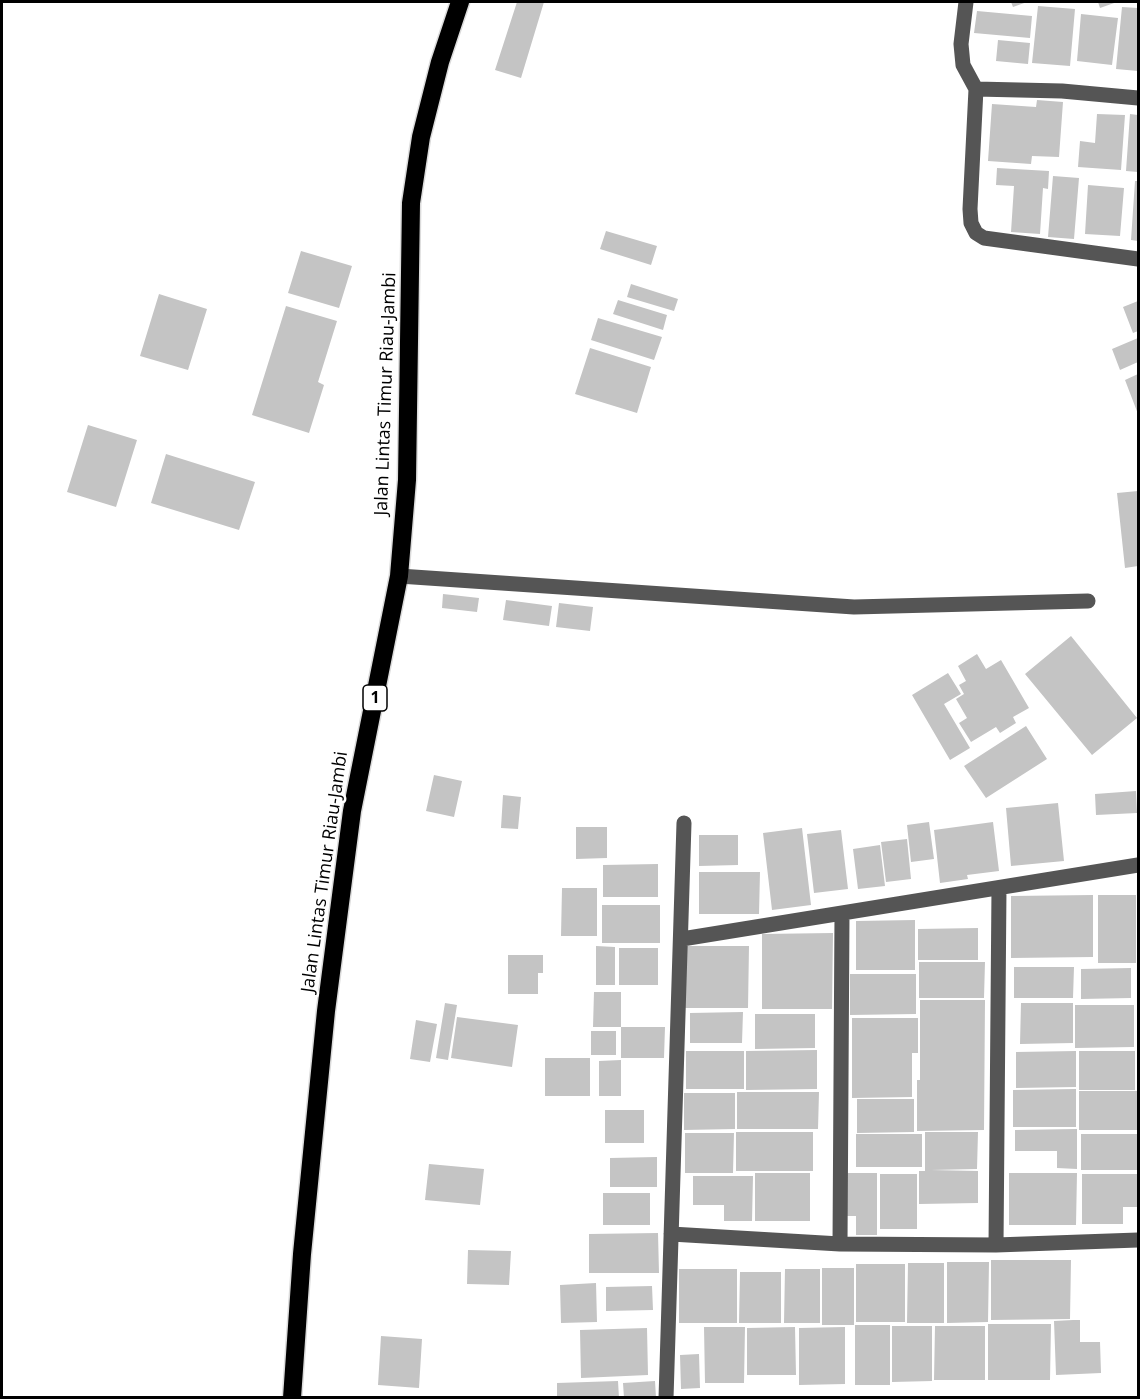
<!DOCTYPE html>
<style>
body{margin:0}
#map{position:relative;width:1140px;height:1399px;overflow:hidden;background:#fff;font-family:"Open Sans",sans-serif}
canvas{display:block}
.frame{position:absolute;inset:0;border:3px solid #000;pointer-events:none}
</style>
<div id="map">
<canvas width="1140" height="1399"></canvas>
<div class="frame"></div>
</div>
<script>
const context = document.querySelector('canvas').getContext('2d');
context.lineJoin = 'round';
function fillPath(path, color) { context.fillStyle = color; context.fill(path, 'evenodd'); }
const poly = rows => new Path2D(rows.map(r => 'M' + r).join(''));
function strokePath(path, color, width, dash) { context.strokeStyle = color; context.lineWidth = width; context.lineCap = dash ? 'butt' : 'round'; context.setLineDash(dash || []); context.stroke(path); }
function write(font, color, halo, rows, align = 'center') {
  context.font = font + ' "Open Sans",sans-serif'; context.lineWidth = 5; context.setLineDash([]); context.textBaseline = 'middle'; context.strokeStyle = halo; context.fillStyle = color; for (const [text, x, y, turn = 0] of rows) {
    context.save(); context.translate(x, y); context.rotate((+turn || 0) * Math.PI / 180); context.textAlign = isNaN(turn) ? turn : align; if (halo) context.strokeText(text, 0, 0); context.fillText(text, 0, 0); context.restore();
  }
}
const building = poly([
 [517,2,544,2,521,78,495,70],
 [1011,2,1027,2,1013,7],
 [1098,2,1117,2,1100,8],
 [1038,6,1075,9,1070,66,1032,63],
 [1122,7,1138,8,1138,71,1116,69],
 [977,11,1032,16,1030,38,974,33],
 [1081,14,1118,18,1112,65,1077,61],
 [998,40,1030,43,1028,64,996,61],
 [1037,100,1063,102,1059,157,1032,156,1031,164,988,161,992,104,1036,107],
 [1097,114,1125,115,1121,170,1078,167,1080,141,1095,143],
 [1130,114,1138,115,1138,172,1126,171],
 [997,168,1049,171,1048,189,1043,188,1040,234,1011,232,1014,186,996,185],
 [1053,176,1079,178,1074,239,1048,237],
 [1135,181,1138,181,1138,241,1131,240],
 [1088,185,1124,188,1120,236,1085,234],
 [606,231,657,246,651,265,600,249],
 [301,251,352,266,339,308,288,293],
 [631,284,678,299,674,311,627,297],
 [159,294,207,309,188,370,140,356],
 [618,300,667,315,663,330,613,314],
 [1138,301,1138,331,1133,333,1123,307],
 [286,306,337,321,318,382,324,385,309,433,252,415],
 [598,318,662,337,654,360,591,340],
 [1138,338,1138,362,1120,370,1112,349],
 [590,348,651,367,637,413,575,394],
 [1138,374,1138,414,1125,380],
 [88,425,137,440,116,507,67,492],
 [166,454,255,482,239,530,151,503],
 [1138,491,1138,566,1125,568,1117,493],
 [443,594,479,598,477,612,442,608],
 [506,600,552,606,549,626,503,620],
 [559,603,593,607,590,631,556,627],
 [1071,636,1137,718,1092,755,1025,674],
 [977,654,986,669,1001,660,1029,708,1013,717,1016,723,1000,733,996,727,971,742,959,723,967,718,956,699,964,694,959,685,966,681,958,666],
 [948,673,961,694,944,704,970,748,950,760,912,695],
 [1026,726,1047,759,986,798,964,766],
 [434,775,462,781,454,817,426,811],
 [1136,791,1137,813,1096,815,1095,794],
 [503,795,521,797,518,829,501,828],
 [1058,803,1064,861,1011,866,1006,808],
 [929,822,934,859,911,862,907,825],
 [993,822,999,871,967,875,968,879,940,883,934,830],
 [576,827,607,827,607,858,576,859],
 [802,828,811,905,772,910,763,833],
 [841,830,848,889,814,893,807,834],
 [699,835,738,835,738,865,699,866],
 [907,839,911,879,886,882,881,842],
 [880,845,885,886,858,889,853,849],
 [658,864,658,897,603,897,603,865],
 [699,872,760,872,759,914,699,914],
 [562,888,597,888,597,936,561,936],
 [1093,895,1093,957,1011,958,1011,896],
 [1098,895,1136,895,1136,963,1098,963],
 [602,905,660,905,660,943,602,943],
 [915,920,915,970,856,970,856,921],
 [978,928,978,960,918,960,918,929],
 [833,933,832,1009,762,1009,762,934],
 [596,946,615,947,615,985,596,985],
 [685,946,749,946,748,1008,685,1008],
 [619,948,658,948,658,985,619,985],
 [508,955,543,955,543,973,538,973,538,994,508,994],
 [919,962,985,962,984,998,919,998],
 [1014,967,1074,967,1073,998,1014,998],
 [1131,968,1131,998,1081,999,1081,969],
 [850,974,916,974,916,1014,850,1015],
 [594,992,621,992,621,1027,593,1027],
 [920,1000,985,1000,984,1130,917,1131,917,1080,920,1080],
 [445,1003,457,1005,448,1060,436,1058],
 [1021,1003,1073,1003,1073,1043,1020,1044],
 [1075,1005,1134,1005,1134,1047,1075,1048],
 [743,1012,742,1043,690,1043,690,1013],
 [755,1014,815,1014,815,1048,755,1049],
 [457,1017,518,1025,512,1067,451,1058],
 [852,1018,918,1018,918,1053,912,1053,912,1097,852,1098],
 [416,1020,437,1024,430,1062,410,1059],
 [621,1027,665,1027,664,1058,621,1058],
 [591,1031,616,1031,616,1055,591,1055],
 [817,1050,817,1089,746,1090,746,1051],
 [686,1051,744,1051,744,1089,686,1089],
 [1076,1051,1076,1087,1016,1088,1016,1052],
 [1079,1051,1135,1051,1135,1090,1079,1090],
 [545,1058,590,1058,590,1096,545,1096],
 [621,1060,621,1096,599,1096,599,1061],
 [1076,1089,1076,1127,1013,1127,1013,1090],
 [1079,1091,1137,1091,1137,1130,1079,1130],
 [737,1092,819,1092,818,1129,737,1129],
 [684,1093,735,1093,735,1129,684,1130],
 [857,1099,914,1099,914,1132,857,1133],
 [605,1110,644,1110,644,1143,605,1143],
 [1077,1129,1077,1169,1057,1168,1057,1151,1015,1151,1015,1130],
 [736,1132,813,1132,813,1171,736,1171],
 [925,1132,978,1132,977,1169,931,1170,978,1171,978,1203,919,1204,919,1171,925,1171],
 [685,1133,734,1133,733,1173,685,1173],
 [856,1134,922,1134,922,1167,856,1167],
 [1081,1134,1138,1134,1138,1170,1081,1170],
 [657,1157,657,1187,610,1187,610,1158],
 [429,1164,484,1169,480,1205,425,1200],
 [755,1173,810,1173,810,1221,755,1221],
 [845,1173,877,1173,877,1235,856,1235,856,1216,844,1216],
 [1009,1173,1077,1173,1076,1225,1009,1225],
 [880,1174,917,1174,917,1229,880,1229],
 [1082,1174,1138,1174,1138,1207,1123,1207,1123,1224,1082,1224],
 [693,1176,753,1176,752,1221,724,1221,724,1205,693,1205],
 [603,1193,650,1193,650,1225,603,1225],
 [658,1233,659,1273,589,1273,589,1234],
 [468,1250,511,1251,509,1285,467,1284],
 [991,1260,1071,1260,1070,1319,991,1320],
 [947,1262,989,1262,988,1322,947,1323],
 [908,1263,944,1263,944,1323,907,1323],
 [856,1264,905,1264,905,1322,856,1322],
 [822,1268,854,1268,854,1325,822,1325],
 [679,1269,737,1269,737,1323,679,1323],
 [785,1269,820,1269,820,1323,784,1323],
 [740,1272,781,1272,781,1323,739,1323],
 [596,1283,597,1322,561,1323,560,1285],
 [652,1286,653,1310,606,1311,606,1287],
 [1073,1320,1080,1320,1080,1342,1100,1342,1101,1373,1056,1375,1054,1321],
 [988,1324,1051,1324,1050,1380,988,1380],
 [855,1325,890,1325,890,1385,855,1385],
 [892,1326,932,1326,932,1381,892,1382],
 [935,1326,985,1326,985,1380,934,1380],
 [704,1327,745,1327,744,1383,705,1383],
 [795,1327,796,1375,747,1375,747,1328],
 [845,1327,845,1384,799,1385,799,1328],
 [647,1328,648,1375,581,1378,580,1330],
 [381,1336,422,1339,419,1388,378,1385],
 [699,1354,700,1388,681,1389,680,1355],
 [618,1381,619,1398,557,1398,557,1383],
 [655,1381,656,1398,624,1398,623,1383]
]);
const minor = poly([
 [966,2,961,44,963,65,976,89,970,209,971,223,976,233,984,238,1138,259],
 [976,89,1062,91,1138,98],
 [399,576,854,607,1088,601],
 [682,939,1138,865],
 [671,1234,840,1244,996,1245,1138,1240],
 [840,1244,842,914],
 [996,1245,999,888],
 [666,1398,684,823]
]);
const highway = poly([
 [292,1398,302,1254,326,1011,352,811,399,576,407,480,411,203,421,137,440,62,460,2]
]);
const shields = [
 [375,698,24]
];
const shieldNames = [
 ["1",375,698]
];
const streetNames = [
 ["Jalan Lintas Timur Riau-Jambi",386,394,-88],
 ["Jalan Lintas Timur Riau-Jambi",325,872,-82]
];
fillPath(building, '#c4c4c4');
strokePath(highway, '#dbdbdb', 21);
strokePath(minor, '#555', 15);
strokePath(highway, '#000', 18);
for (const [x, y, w] of shields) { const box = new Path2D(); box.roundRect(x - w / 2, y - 13, w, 26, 4.5); context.fillStyle = '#fff'; context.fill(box); strokePath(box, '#000', 1.5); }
write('bold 16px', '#000', null, shieldNames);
write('18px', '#000', '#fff', streetNames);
</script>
